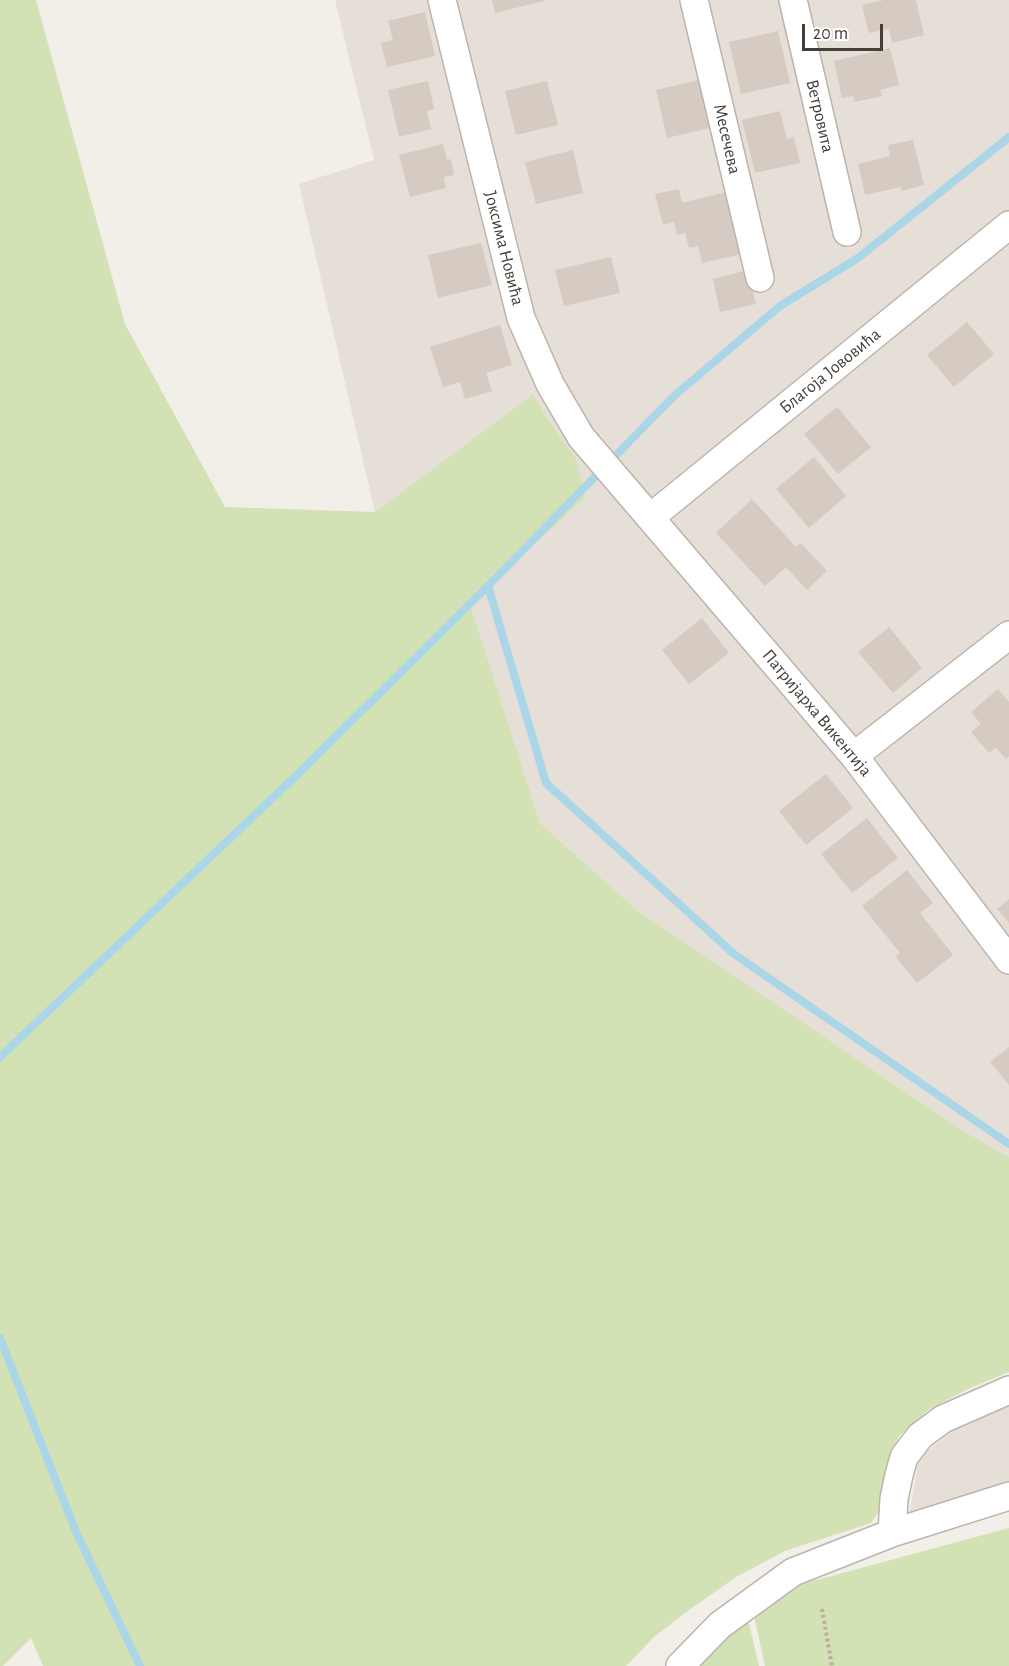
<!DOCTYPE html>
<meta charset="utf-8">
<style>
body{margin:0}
#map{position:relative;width:1009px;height:1666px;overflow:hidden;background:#f2eee8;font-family:"Alegreya Sans",sans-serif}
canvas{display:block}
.scale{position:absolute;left:802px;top:24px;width:81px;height:27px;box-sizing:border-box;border:3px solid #453e37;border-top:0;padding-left:8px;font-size:18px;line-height:21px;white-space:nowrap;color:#453e37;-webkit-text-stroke:4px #fff;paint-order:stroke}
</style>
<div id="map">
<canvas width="1009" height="1666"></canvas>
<div class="scale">20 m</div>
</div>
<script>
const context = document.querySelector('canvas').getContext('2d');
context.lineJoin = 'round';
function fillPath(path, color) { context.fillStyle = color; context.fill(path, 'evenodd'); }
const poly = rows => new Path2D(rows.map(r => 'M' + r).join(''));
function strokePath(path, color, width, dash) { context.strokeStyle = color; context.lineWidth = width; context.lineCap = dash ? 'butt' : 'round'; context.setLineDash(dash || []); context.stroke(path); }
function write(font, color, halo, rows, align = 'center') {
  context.font = font + ' "Alegreya Sans",sans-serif'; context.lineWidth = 5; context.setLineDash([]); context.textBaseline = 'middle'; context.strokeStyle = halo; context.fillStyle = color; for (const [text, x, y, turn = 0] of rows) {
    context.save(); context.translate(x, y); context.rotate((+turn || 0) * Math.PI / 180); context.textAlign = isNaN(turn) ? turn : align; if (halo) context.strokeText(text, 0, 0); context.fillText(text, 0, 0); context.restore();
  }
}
const residential = poly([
 [335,0,1009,0,1009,1157,962,1130,638,911,540,823,470,602,585,498,549,421,533,394,375,512,299,184,374,160],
 [1009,1400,1009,1483,909,1517,919,1458,967,1419]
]);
const green = poly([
 [0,0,36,0,125,324,225,507,375,512,533,394,549,421,576,459,585,498,470,603,540,823,638,911,962,1130,1009,1157,1009,1372,970,1388,928,1410,899,1436,889,1459,881,1508,871,1523,785,1551,736,1577,689,1610,654,1637,626,1666,43,1666,31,1638,3,1666,0,1666],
 [1009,1528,1009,1666,765,1666,750,1598],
 [747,1615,759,1666,695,1666]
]);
const stream = poly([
 [488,586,546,783,734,954,1009,1144],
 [0,1057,301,771,488,586,674,396,780,306,858,258,1009,137],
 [0,1338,76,1532,140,1666]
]);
const building = poly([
 [492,0,544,0,544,1,495,13],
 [884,0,916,0,924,35,892,43,889,29,869,33,862,5],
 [425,12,435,56,387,67,381,43,393,40,388,21],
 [778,31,790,83,741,94,729,42],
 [890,48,899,85,880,90,882,96,855,102,853,96,842,98,834,61],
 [703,79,714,127,667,138,656,90],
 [428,81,434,109,427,111,431,129,399,137,388,90],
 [547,81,558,125,516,135,505,91],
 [780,111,787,139,794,137,800,163,755,173,742,120],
 [913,140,924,185,901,191,901,187,865,195,858,164,890,156,888,145],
 [443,144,447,160,451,159,454,175,444,177,446,188,410,197,399,155],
 [573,150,583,193,536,204,525,162],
 [679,189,682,203,727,192,742,254,702,263,698,246,689,248,685,233,677,235,674,222,663,225,655,194],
 [481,243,492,285,438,298,428,255],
 [611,257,620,293,564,306,555,270],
 [748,270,756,304,720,312,713,279],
 [967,322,994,354,954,387,927,355],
 [500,325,512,365,486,373,492,391,465,399,460,382,443,387,430,347],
 [837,407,871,447,838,474,804,434],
 [814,457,846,496,809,528,776,489],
 [752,499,796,547,801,543,827,571,807,590,786,567,765,586,716,533],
 [702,618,729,653,689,684,662,650],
 [889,627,922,668,893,693,858,652],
 [998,689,1009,702,1009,756,1006,759,996,748,989,753,971,732,981,724,971,712],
 [826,774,853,808,806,845,779,811],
 [867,818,898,858,852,893,821,854],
 [907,870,933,903,920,913,953,955,917,983,896,957,900,953,862,906],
 [1009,899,1009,923,997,909],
 [1009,1047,1009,1085,990,1062]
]);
const path = poly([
 [822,1609,832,1666]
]);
const minor = poly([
 [442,0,521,318,550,384,581,437,854,756,1009,960],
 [694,0,760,278],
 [793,0,847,232],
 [651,517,1009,225],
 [854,756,1009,635],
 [892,1533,894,1499,899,1475,904,1457,920,1436,943,1419,1009,1390],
 [680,1666,720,1625,793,1572,892,1533,1009,1496]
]);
const streetNames = [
 ["Ветровита",820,116,77],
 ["Месечева",727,139,77],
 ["Јоксима Новића",504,248,76],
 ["Благоја Јововића",830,371,-39],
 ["Патријарха Викентија",817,713,50]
];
fillPath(residential, '#e5dfd7');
fillPath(green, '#d3e2b5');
strokePath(stream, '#abd6e8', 8);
fillPath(building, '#d5cbc2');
strokePath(minor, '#bcb4ac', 30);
strokePath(path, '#bdae9e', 4, [3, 3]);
strokePath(minor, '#fff', 27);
write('18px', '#453e37', '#fff', streetNames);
</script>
